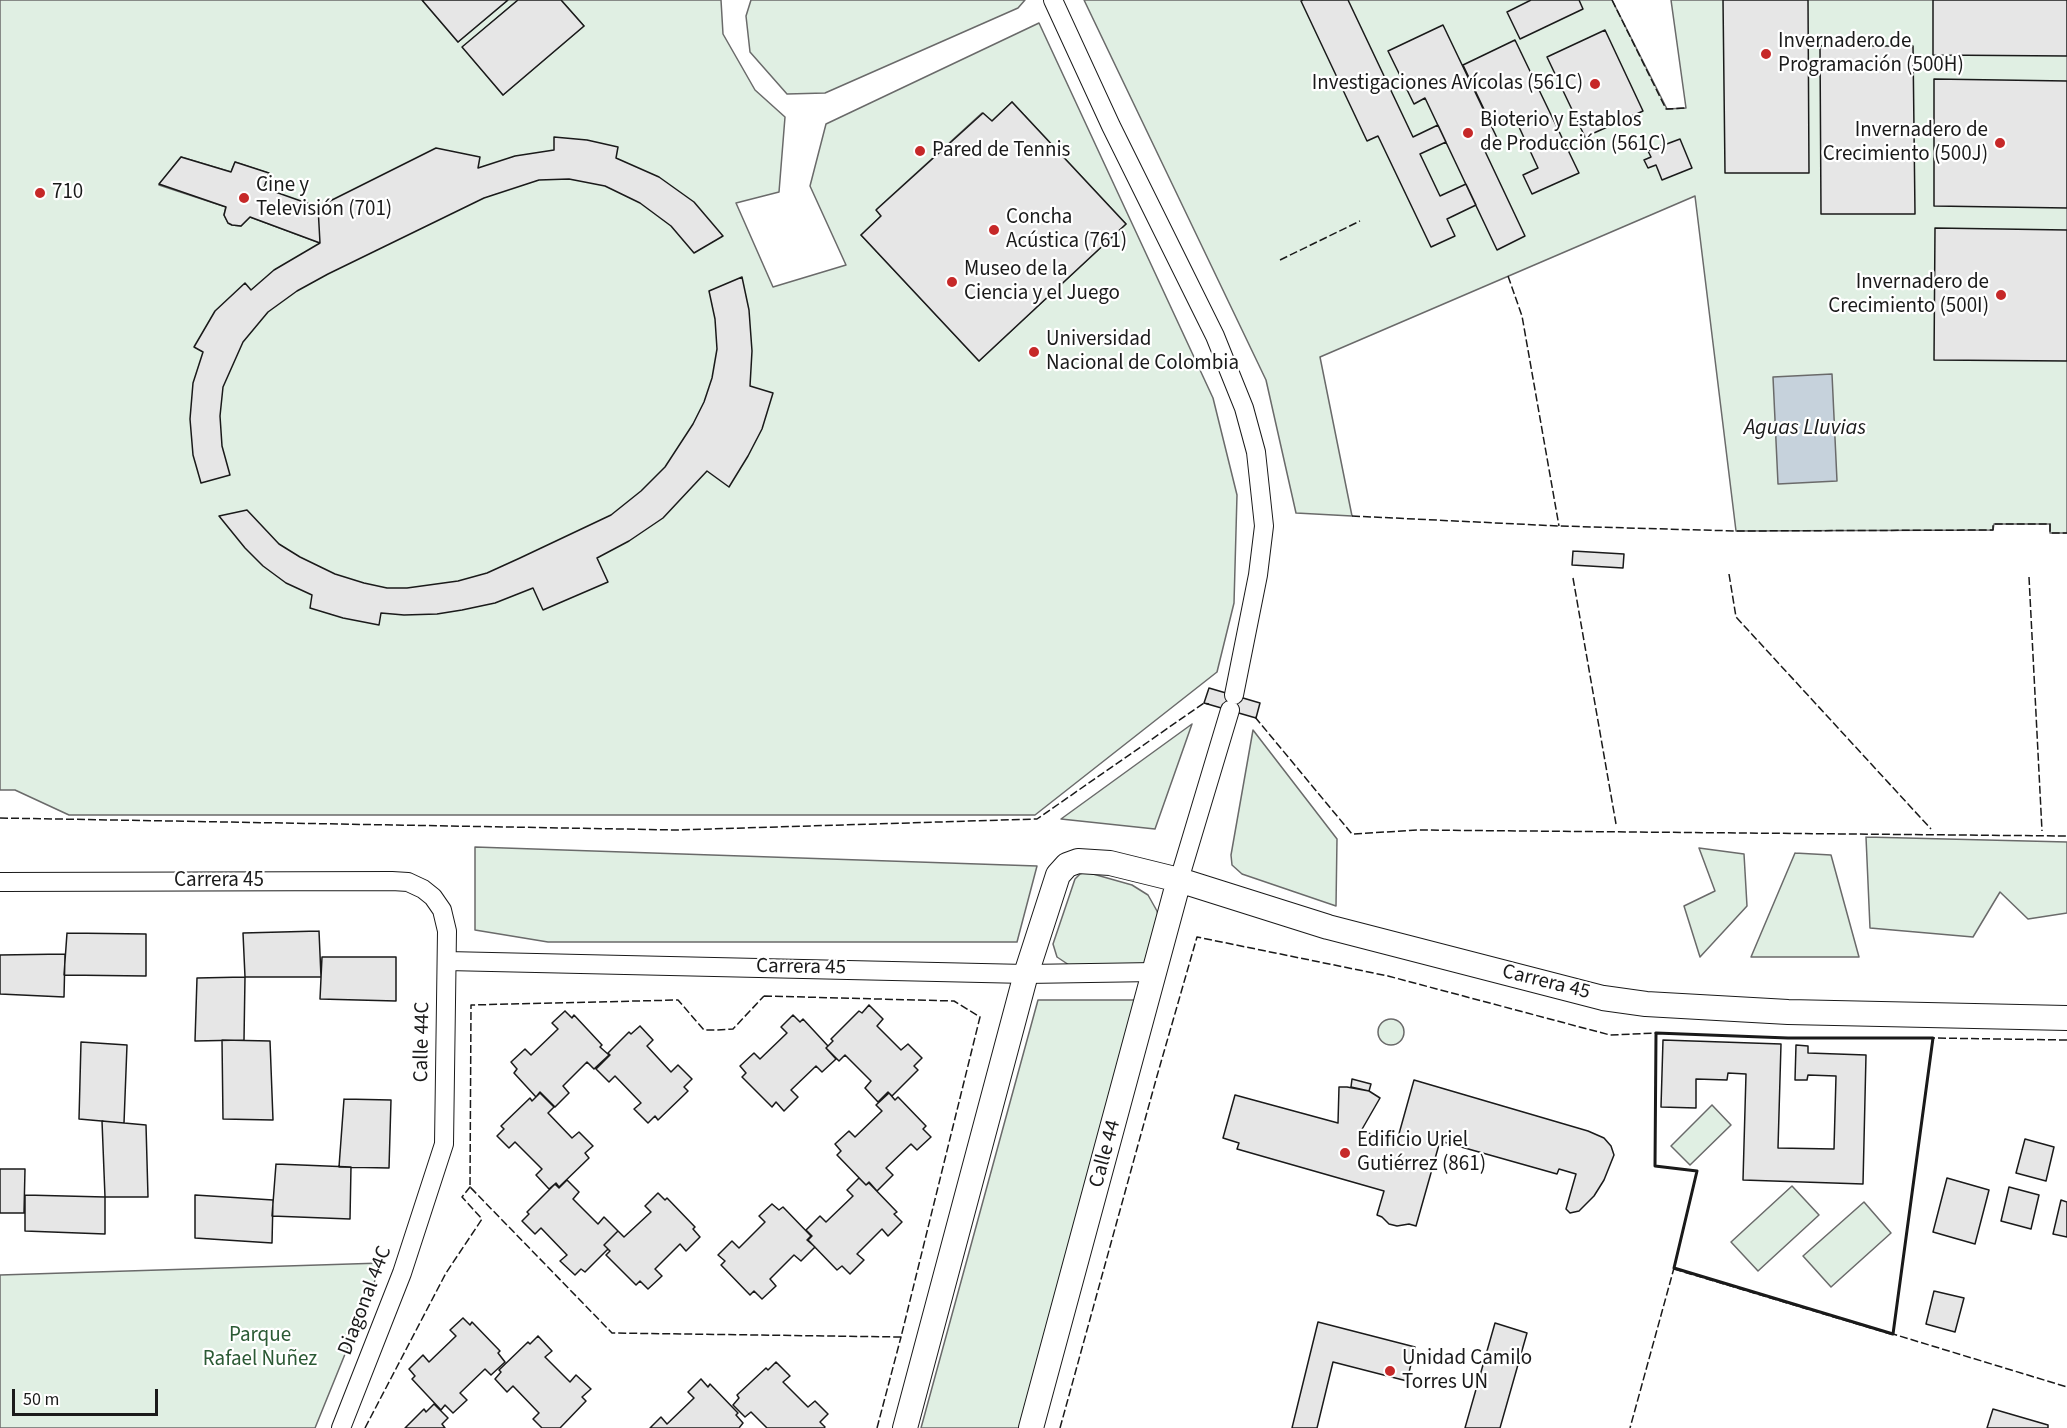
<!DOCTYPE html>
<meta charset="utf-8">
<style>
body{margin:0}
#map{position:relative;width:2067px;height:1428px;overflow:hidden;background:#fff;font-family:"Source Sans 3",sans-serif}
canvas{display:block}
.scale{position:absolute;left:12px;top:1389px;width:146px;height:27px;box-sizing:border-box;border:3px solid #1a1a1a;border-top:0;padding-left:8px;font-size:18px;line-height:21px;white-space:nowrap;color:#1a1a1a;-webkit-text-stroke:4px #fff;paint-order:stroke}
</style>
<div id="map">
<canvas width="2067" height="1428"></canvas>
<div class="scale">50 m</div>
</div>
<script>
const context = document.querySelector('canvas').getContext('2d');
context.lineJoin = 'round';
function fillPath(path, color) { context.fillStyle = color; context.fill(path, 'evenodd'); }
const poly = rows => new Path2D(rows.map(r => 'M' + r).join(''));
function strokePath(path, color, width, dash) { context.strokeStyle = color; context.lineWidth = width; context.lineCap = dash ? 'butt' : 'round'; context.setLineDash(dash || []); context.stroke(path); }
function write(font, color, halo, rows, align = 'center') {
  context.font = font + ' "Source Sans 3",sans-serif'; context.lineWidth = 4.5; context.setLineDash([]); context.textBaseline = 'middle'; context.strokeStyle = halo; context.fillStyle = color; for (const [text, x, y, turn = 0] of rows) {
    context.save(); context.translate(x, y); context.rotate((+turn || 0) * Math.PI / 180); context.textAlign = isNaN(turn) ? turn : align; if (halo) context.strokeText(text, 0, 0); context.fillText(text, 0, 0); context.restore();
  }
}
const green = poly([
 [0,0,422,0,458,42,508,0,518,0,463,47,503,95,584,26,561,0,721,0,723,34,755,90,785,117,779,192,736,203,773,287,846,265,810,186,826,124,1039,23,1213,398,1237,495,1234,603,1217,672,1035,815,69,815,15,790,0,790,0,0],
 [1012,102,1126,224,979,361,861,235,881,216,877,209,982,113,992,121,1012,102],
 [181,157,231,172,235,162,268,173,264,188,320,243,250,217,241,226,232,225,228,223,224,215,226,207,159,185,181,157],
 [751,0,1025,0,1018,8,825,93,787,94,750,52,746,16,751,0],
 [1084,0,1612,0,1667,109,1686,108,1671,0,2067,0,2067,533,2050,533,2050,524,1994,524,1993,530,1736,531,1695,196,1320,357,1352,516,1296,513,1266,380,1084,0],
 [1192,724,1155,829,1061,819,1192,724],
 [1253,730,1337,839,1336,906,1242,874,1232,865,1231,855,1253,730],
 [1866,837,2067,842,2067,913,2028,919,2000,892,1973,937,1870,928,1866,837],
 [475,847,1037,866,1017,942,548,942,475,930,475,847],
 [1699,848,1744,854,1747,906,1700,957,1684,906,1715,891,1699,848],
 [1795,853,1831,855,1859,957,1751,957,1795,853],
 [1086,872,1132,885,1148,895,1157,911,1159,918,1149,964,1069,965,1057,957,1053,944,1075,879,1080,874,1086,872],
 [1038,1000,1135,1000,1019,1428,921,1428,1038,1000],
 '1378 1032a13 13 0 1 1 26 0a13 13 0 1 1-26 0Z',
 [1712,1105,1731,1125,1690,1165,1671,1146,1712,1105],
 [1792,1186,1819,1215,1758,1271,1731,1242,1792,1186],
 [1864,1202,1891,1233,1831,1287,1803,1256,1864,1202],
 [382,1263,315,1428,0,1428,0,1275,382,1263]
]);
const water = poly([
 [1832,374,1837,481,1778,484,1773,377,1832,374]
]);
const building = poly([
 [422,0,508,0,458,42,422,0],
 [518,0,561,0,584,26,503,95,462,47,518,0],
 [1303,0,1348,0,1413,137,1438,125,1446,142,1420,154,1440,196,1466,184,1476,205,1447,219,1455,236,1431,247,1378,136,1367,141,1301,1,1303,0],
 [1531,0,1579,0,1583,9,1520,39,1507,12,1531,0],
 [1723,0,1808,0,1809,173,1725,173,1723,0],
 [1933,0,2067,0,2067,56,1933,55,1933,0],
 [1443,25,1498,140,1483,147,1525,236,1497,250,1425,98,1414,104,1388,51,1443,25],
 [1605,30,1643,111,1585,137,1547,57,1605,30],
 [1515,40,1579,173,1532,194,1523,175,1538,168,1513,114,1491,124,1463,65,1515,40],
 [1820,46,1913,46,1915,214,1821,214,1820,46],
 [1934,79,2067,81,2067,208,1934,206,1934,79],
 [1012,102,1126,224,979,361,861,235,881,216,876,210,983,113,992,121,1012,102],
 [554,137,587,140,618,147,616,158,659,177,694,202,723,236,694,253,671,226,640,203,605,186,569,179,539,180,484,198,328,274,297,291,268,312,243,342,223,387,220,416,222,446,230,475,201,483,193,455,190,419,193,383,203,352,194,347,215,311,245,283,251,290,274,270,320,243,318,207,436,148,480,157,478,168,515,156,554,150,554,137],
 [1680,139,1692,168,1662,180,1656,165,1648,168,1644,160,1651,157,1648,151,1680,139],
 [181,157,231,172,235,162,269,173,264,188,318,207,320,243,250,217,241,226,232,225,228,223,224,215,226,207,159,184,181,157],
 [1935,228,2067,230,2067,361,1934,360,1935,228],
 [742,277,749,310,752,351,750,386,773,393,762,429,748,456,729,487,707,471,663,518,629,541,597,558,608,582,543,610,533,588,495,603,462,610,437,614,404,615,381,613,379,625,343,618,310,608,312,595,286,583,263,566,245,548,219,516,247,510,279,544,300,557,335,574,364,583,387,588,407,588,458,581,487,573,520,558,611,515,641,491,665,467,693,424,704,402,712,378,717,349,715,319,709,291,742,277],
 [1573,551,1624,554,1623,568,1572,565,1573,551],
 [1209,688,1260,703,1256,718,1204,703,1209,688],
 [319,931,321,977,245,977,243,933,319,931],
 [67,933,146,934,146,976,64,975,67,933],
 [65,954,64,997,0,994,0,955,65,954],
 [322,957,396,957,396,1001,320,999,322,957],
 [245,977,244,1040,195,1041,197,978,245,977],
 [869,1005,883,1019,877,1026,901,1050,908,1044,922,1058,914,1066,918,1070,892,1096,888,1092,878,1102,865,1088,871,1081,845,1055,839,1061,826,1048,833,1041,831,1039,859,1011,862,1013,869,1005],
 [565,1011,572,1018,574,1015,602,1045,600,1047,609,1055,594,1069,587,1062,563,1086,569,1093,555,1107,540,1092,536,1097,514,1073,517,1069,511,1062,525,1049,531,1055,558,1029,552,1023,565,1011],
 [793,1015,800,1022,803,1019,828,1046,826,1048,836,1059,822,1072,816,1066,791,1090,798,1097,784,1111,776,1102,772,1107,742,1077,746,1073,740,1066,754,1053,760,1059,787,1033,781,1027,793,1015],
 [640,1026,653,1040,647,1046,671,1072,678,1065,692,1079,684,1087,688,1091,658,1120,655,1116,648,1123,634,1109,641,1103,615,1076,609,1082,596,1069,610,1055,608,1053,629,1032,631,1034,640,1026],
 [222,1040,270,1041,273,1120,223,1119,222,1040],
 [1663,1040,1781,1044,1778,1148,1834,1149,1836,1076,1808,1075,1807,1080,1795,1080,1796,1045,1808,1046,1808,1053,1866,1055,1863,1184,1743,1180,1746,1074,1728,1073,1727,1080,1696,1079,1696,1108,1661,1107,1663,1040],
 [81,1042,127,1045,124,1123,79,1119,81,1042],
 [1352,1079,1371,1084,1369,1091,1351,1087,1352,1079],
 [1414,1080,1588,1131,1604,1138,1611,1146,1614,1155,1604,1180,1594,1196,1579,1211,1570,1213,1566,1209,1576,1174,1559,1169,1557,1174,1440,1141,1416,1226,1409,1224,1397,1226,1389,1224,1382,1217,1377,1215,1384,1191,1237,1149,1239,1143,1223,1138,1235,1095,1338,1123,1339,1087,1347,1087,1369,1091,1380,1098,1361,1131,1397,1141,1414,1080],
 [540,1093,554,1107,548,1113,572,1138,579,1132,593,1146,585,1153,589,1158,559,1187,556,1183,549,1189,536,1175,542,1169,515,1142,509,1148,497,1136,504,1129,501,1126,530,1098,532,1101,540,1093],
 [889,1093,895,1100,898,1097,926,1126,923,1129,931,1137,917,1150,911,1144,886,1168,893,1175,877,1191,869,1182,866,1185,837,1155,841,1151,835,1144,849,1131,855,1137,882,1111,876,1105,889,1093],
 [344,1099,391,1100,389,1168,339,1167,344,1099],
 [102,1121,146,1125,148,1197,105,1197,102,1121],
 [2025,1139,2054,1147,2046,1181,2016,1173,2025,1139],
 [276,1164,351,1167,350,1219,272,1216,276,1164],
 [0,1169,25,1169,24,1213,0,1213,0,1169],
 [859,1178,866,1185,869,1183,897,1212,894,1214,902,1222,888,1236,882,1229,857,1254,864,1260,850,1274,842,1266,837,1270,808,1240,812,1236,806,1230,820,1216,826,1222,853,1196,847,1190,859,1178],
 [1947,1178,1989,1190,1975,1244,1933,1232,1947,1178],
 [567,1180,579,1192,573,1199,598,1224,604,1217,618,1231,604,1245,608,1249,585,1272,581,1269,575,1275,560,1261,567,1255,541,1228,535,1234,522,1221,529,1214,527,1212,555,1184,559,1188,567,1180],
 [2009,1187,2039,1195,2031,1229,2001,1221,2009,1187],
 [658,1193,665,1200,667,1198,695,1227,693,1229,700,1237,686,1251,680,1244,655,1269,662,1276,648,1289,640,1281,636,1285,606,1255,610,1251,604,1245,618,1231,624,1237,651,1212,645,1206,658,1193],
 [25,1195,105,1197,105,1234,25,1231,25,1195],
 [195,1195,273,1200,272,1243,195,1238,195,1195],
 [2061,1200,2067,1202,2067,1237,2053,1234,2061,1200],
 [772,1204,779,1210,783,1207,811,1236,807,1240,815,1247,801,1261,794,1255,770,1279,776,1286,762,1299,754,1291,750,1295,721,1265,725,1261,718,1255,732,1241,739,1248,765,1222,759,1216,772,1204],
 [1934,1291,1964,1298,1955,1332,1926,1324,1934,1291],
 [463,1318,470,1325,472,1322,500,1351,498,1353,505,1362,491,1375,485,1369,460,1393,467,1400,453,1413,445,1405,441,1410,412,1379,415,1376,409,1369,423,1355,429,1362,456,1336,450,1330,463,1318],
 [1318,1322,1415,1347,1407,1381,1333,1362,1317,1428,1292,1428,1318,1322],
 [1495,1323,1527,1333,1500,1428,1465,1428,1495,1323],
 [538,1336,552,1351,545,1357,570,1382,576,1375,591,1389,582,1397,586,1401,560,1428,542,1428,533,1419,539,1413,513,1386,507,1392,495,1379,501,1372,499,1370,528,1342,530,1344,538,1336],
 [776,1362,790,1376,783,1382,808,1407,815,1401,828,1414,820,1422,825,1427,824,1428,767,1428,751,1412,745,1417,733,1405,739,1398,737,1395,766,1368,768,1370,776,1362],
 [701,1379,708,1387,710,1384,738,1413,736,1415,743,1423,739,1428,650,1428,661,1417,667,1424,694,1398,688,1392,701,1379],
 [434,1404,448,1418,442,1424,445,1428,405,1428,424,1409,426,1412,434,1404],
 [1993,1409,2048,1425,2048,1428,1987,1428,1993,1409]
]);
const street = poly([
 [1053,0,1111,126,1215,336,1244,408,1256,452,1264,526,1258,575,1234,695],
 [1179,880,1230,710],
 [0,882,392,881,408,882,423,889,433,897,442,910,447,931,444,1144,402,1273,341,1428],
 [447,961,1026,974,1155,972]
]);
const secondary = poly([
 [905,1428,1026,974,1058,875,1067,865,1078,861,1110,863,1179,880,1328,927,1603,998,1646,1004,1788,1012,2067,1018],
 [1031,1428,1179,880]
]);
const fence = poly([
 [1612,0,1666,109,1686,108],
 [1280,260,1360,221],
 [1508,276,1522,316,1559,526],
 [1352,516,1559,526,1736,531,1993,530,1993,524,2050,524,2050,533,2067,533],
 [1729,574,1736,617,1931,829],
 [2029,577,2042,831],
 [1573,578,1616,824],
 [1255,717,1352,834,1418,830,2067,836],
 [0,818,677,830,1037,819,1204,703,1209,704],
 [764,996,954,1001,980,1017,901,1337,612,1333,470,1187,471,1005,678,1000,704,1030,717,1030,733,1029,764,996],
 [2067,1040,1933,1038,1893,1334,2067,1387],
 [1674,1269,1894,1335],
 [365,1428,446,1273,482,1219,462,1197,470,1187,472,1188],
 [877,1428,901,1337,899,1337],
 [1060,1428,1157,1076,1197,937,1388,976,1610,1035,1656,1033,1655,1166,1697,1171,1674,1268,1630,1428]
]);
const wall = poly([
 [1656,1033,1788,1038,1933,1038,1893,1334,1674,1268,1697,1171,1655,1166,1656,1033]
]);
const markers = [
 [1766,54,6,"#c62828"],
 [1595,84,6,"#c62828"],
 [1468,133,6,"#c62828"],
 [2000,143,6,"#c62828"],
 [920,151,6,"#c62828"],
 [40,193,6,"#c62828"],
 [244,198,6,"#c62828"],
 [994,230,6,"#c62828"],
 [952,282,6,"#c62828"],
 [2001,295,6,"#c62828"],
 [1034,352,6,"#c62828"],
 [1345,1153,6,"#c62828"],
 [1390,1371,6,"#c62828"]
];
const poiNames = [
 ["Invernadero de",1778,42],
 ["Programación (500H)",1778,66],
 ["Investigaciones Avícolas (561C)",1583,84,"right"],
 ["Bioterio y Establos",1480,121],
 ["de Producción (561C)",1480,145],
 ["Invernadero de",1988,131,"right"],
 ["Crecimiento (500J)",1988,155,"right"],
 ["Pared de Tennis",932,151],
 ["Cine y",256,186],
 ["Televisión (701)",256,210],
 ["710",52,193],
 ["Concha",1006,218],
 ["Acústica (761)",1006,242],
 ["Museo de la",964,270],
 ["Ciencia y el Juego",964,294],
 ["Invernadero de",1989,283,"right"],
 ["Crecimiento (500I)",1989,307,"right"],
 ["Universidad",1046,340],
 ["Nacional de Colombia",1046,364],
 ["Edificio Uriel",1357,1141],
 ["Gutiérrez (861)",1357,1165],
 ["Unidad Camilo",1402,1359],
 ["Torres UN",1402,1383]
];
const streetNames = [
 ["Carrera 45",219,881],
 ["Carrera 45",801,968,1],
 ["Carrera 45",1546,983,14],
 ["Calle 44C",423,1042,-89],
 ["Calle 44",1106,1154,-75],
 ["Diagonal 44C",366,1301,-69]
];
const parkNames = [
 ["Parque",260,1336],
 ["Rafael Nuñez",260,1360]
];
const waterNames = [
 ["Aguas Lluvias",1805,429]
];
fillPath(green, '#e0efe3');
strokePath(green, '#6a6a6a', 1.5);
fillPath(water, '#c6d2dc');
strokePath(water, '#6a6a6a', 1.5);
fillPath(building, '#e6e6e6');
strokePath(building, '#1a1a1a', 1.5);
strokePath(street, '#1a1a1a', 20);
strokePath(secondary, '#1a1a1a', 26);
strokePath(street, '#fff', 18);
strokePath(secondary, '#fff', 24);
strokePath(fence, '#1a1a1a', 1.5, [8, 3]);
strokePath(wall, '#1a1a1a', 3);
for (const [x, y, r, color] of markers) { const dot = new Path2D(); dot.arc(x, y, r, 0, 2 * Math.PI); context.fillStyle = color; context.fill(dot); strokePath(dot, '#fff', 2); }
write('21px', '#1a1a1a', '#fff', poiNames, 'left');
write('21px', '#1a1a1a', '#fff', streetNames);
write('21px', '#2b5a34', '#fff', parkNames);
write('italic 22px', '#1a1a1a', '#fff', waterNames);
</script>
